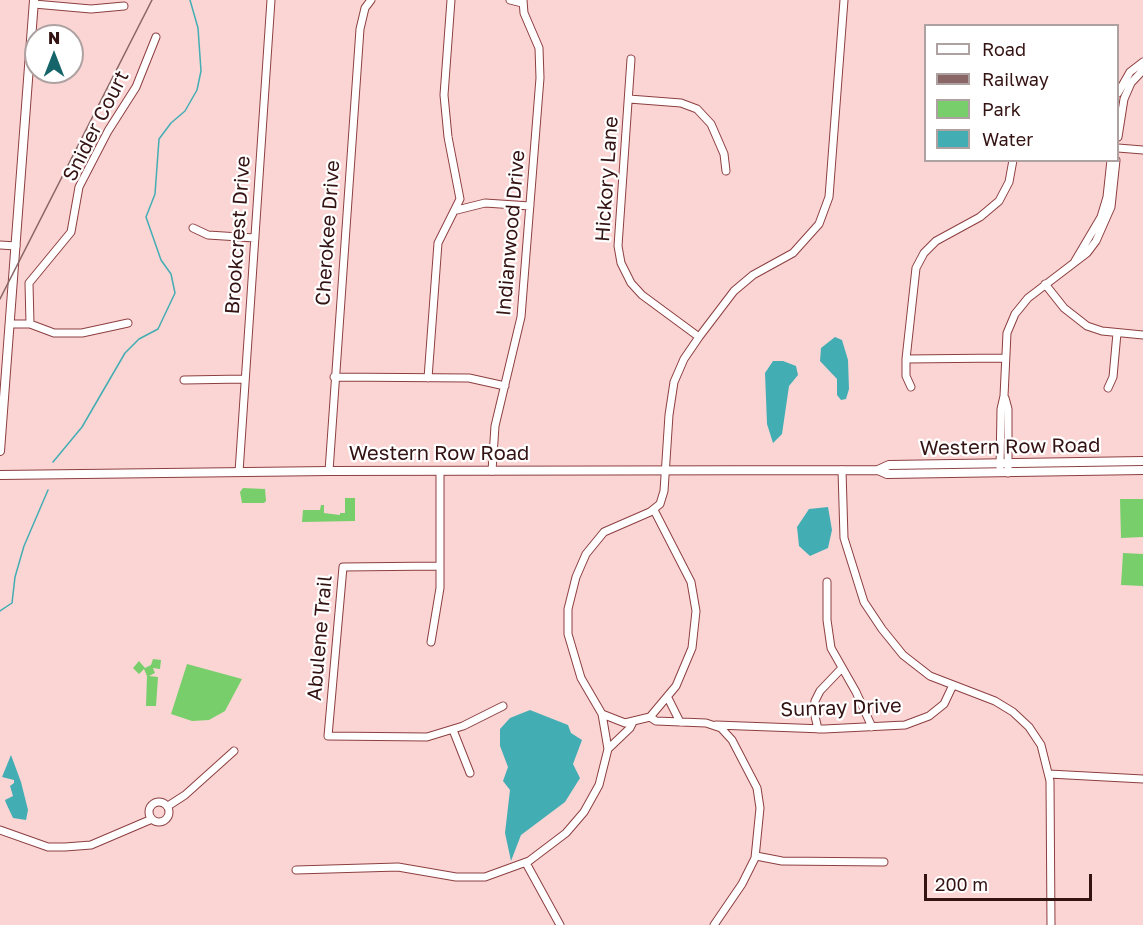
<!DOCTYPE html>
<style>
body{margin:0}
#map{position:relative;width:1143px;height:925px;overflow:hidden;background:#fbd5d4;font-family:"Golos Text",sans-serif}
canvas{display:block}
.legend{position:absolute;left:924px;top:24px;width:195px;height:138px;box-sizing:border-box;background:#fff;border:2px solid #aea1a1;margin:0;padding:8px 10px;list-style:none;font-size:18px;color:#341313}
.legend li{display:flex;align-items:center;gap:12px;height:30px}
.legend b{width:30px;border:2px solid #aea1a1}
.north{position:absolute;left:24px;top:24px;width:60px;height:60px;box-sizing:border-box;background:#fff;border:2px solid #aea1a1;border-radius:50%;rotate:0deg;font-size:16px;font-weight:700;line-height:24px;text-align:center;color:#341313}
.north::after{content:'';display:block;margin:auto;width:21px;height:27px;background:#156469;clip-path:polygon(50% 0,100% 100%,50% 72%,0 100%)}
.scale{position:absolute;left:924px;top:874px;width:168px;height:27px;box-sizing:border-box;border:3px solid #341313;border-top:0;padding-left:8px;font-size:18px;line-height:21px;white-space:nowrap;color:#341313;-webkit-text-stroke:4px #fff;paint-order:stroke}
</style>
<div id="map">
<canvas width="1143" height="925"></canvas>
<ul class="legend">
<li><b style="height:8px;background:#fff"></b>Road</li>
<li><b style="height:8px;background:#8a6766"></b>Railway</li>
<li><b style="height:16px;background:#78ce6b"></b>Park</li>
<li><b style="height:16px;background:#43adb4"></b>Water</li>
</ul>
<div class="north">N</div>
<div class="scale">200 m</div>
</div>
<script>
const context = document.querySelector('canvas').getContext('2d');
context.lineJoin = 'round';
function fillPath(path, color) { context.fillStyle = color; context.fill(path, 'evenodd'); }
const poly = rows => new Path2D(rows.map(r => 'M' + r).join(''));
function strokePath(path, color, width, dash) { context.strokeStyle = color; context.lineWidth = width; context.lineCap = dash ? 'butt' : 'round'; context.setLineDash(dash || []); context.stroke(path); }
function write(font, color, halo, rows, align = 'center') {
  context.font = font + ' "Golos Text",sans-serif'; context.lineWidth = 4.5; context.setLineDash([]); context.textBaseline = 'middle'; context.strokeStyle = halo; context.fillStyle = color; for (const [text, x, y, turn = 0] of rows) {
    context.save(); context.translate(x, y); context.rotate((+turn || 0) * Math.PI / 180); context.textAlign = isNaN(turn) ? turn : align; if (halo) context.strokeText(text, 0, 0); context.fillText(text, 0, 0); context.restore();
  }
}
const green = poly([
 [243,488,265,489,266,501,264,503,242,503,240,492],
 [345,498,355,498,355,521,302,522,303,510,320,510,321,505,324,505,324,513,340,515,340,513,345,513],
 [1120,499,1143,499,1143,537,1121,538],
 [1123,553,1143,554,1143,586,1121,585],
 [153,659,161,660,160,669,153,668,155,673,149,676,158,677,156,706,146,706,147,676,144,669,139,674,133,668,139,661,145,668,151,665],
 [187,664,242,679,225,711,209,720,192,721,171,714]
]);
const water = poly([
 [835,337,842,340,848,360,849,389,846,399,841,400,837,395,837,379,820,361,821,348],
 [773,361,783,361,796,366,798,375,789,386,782,434,773,443,767,424,765,373],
 [828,507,832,530,828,548,810,556,799,546,797,527,809,509],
 [530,710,568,725,571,733,582,740,573,764,580,778,565,802,521,835,511,861,505,833,510,790,503,781,508,767,500,746,500,729,510,718],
 [11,755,21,782,28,810,26,820,13,818,6,803,5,800,13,796,10,786,14,783,14,780,2,777]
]);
const stream = poly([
 [53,462,82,427,125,353,139,339,158,329,175,293,171,274,161,260,146,217,155,194,159,139,171,123,185,111,197,90,201,71,198,28,190,0],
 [0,611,12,603,15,577,24,546,48,490]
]);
const minor = poly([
 [510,0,522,3],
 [34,4,91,9,124,6],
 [631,59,618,246,621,263,631,283,642,295,699,337],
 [1118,93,1130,72,1143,62],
 [629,99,681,103,697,109,711,124,724,154,726,171],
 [1118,137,1124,99,1131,83,1143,70],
 [1118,148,1143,150],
 [457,210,485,203,530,206],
 [193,228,208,235,255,238],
 [0,245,16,246],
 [1075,261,1101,217,1107,197,1111,160],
 [1045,284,1064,308,1087,326,1102,331,1143,335],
 [10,324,30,324,54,333,82,333,128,323],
 [30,324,29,283,71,232,79,187,108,131,136,87,156,37],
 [906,359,1004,358],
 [334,377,469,378,505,386],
 [428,378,438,243,460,199,448,137,444,95,451,0],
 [184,380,244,379],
 [911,387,906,376,906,359,916,268,924,253,936,241,980,217,999,201,1009,182,1013,160],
 [1108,388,1113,377,1117,333],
 [1005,398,1008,409,1008,473],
 [1000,467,1001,409,1004,396,1007,333,1015,314,1028,298,1087,253,1096,241,1111,207,1116,160],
 [842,470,844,538,864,602,882,629,903,655,930,676,995,701,1013,712,1029,727,1041,745,1050,781,1051,925],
 [329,471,360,29,365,8,371,0],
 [492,471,495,426,521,317,540,78,539,48,524,13,523,0],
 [239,472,271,0],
 [440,566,343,567,328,736,427,737,463,726,503,706],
 [827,582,827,620,831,648,856,692,872,727],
 [431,642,440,588,440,471],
 [668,698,680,722],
 [602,714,625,723,650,717,676,686,692,648,696,611,691,582,654,510],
 [650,717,656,721,706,723,721,728,732,740,757,788,760,808,755,858,742,884,714,925],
 [716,725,824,729,905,725,929,716,944,704,953,685],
 [818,729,814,712,815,701,820,691,841,669],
 [453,730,470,773],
 [608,749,630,728,633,722],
 [1049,774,1143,779],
 '149 812a10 10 0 1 1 20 0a10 10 0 1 1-20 0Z',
 [168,806,185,795,234,751],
 [0,830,48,847,65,847,91,845,152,819],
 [756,856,782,861,884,862],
 [526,863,560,925],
 [296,870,398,867,456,877,485,877,529,861,566,833,584,812,599,785,608,749,602,714,581,678,568,634,568,609,576,577,586,554,604,532,650,512,660,504,664,491,669,415,674,382,684,359,699,337,734,291,753,275,793,253,819,224,829,197,844,0]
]);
const tertiary = poly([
 [0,451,34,0],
 [878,470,887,474,1143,470],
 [0,475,329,471,878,470,889,465,1143,461]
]);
const rail = poly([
 [0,299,152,0]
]);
const streetNames = [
 ["Snider Court",96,126,-63],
 ["Hickory Lane",607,179,-86],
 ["Cherokee Drive",328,233,-86],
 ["Indianwood Drive",511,233,-85],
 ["Brookcrest Drive",238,235,-86],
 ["Western Row Road",1010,447,-1],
 ["Western Row Road",439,454],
 ["Abulene Trail",320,638,-85],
 ["Sunray Drive",841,708,-2]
];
fillPath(green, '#78ce6b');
fillPath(water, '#43adb4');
strokePath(stream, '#43adb4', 1.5);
strokePath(minor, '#8d3f40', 9);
strokePath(tertiary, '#8d3f40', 10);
strokePath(minor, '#fff', 7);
strokePath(tertiary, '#fff', 8);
strokePath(rail, '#8a6766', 1.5);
write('20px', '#341313', '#fff', streetNames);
</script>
